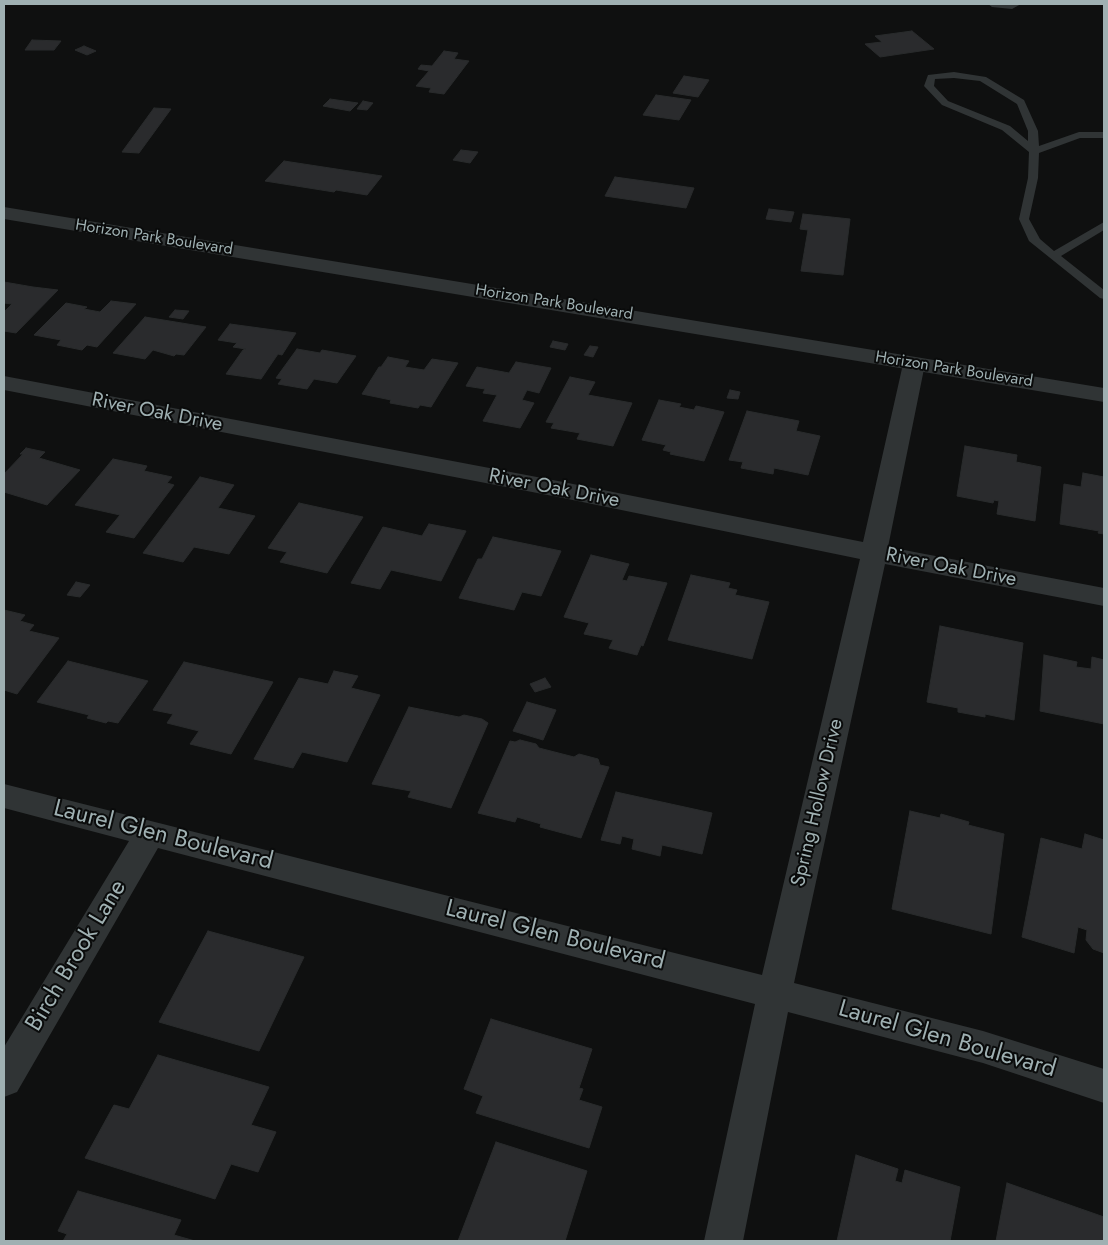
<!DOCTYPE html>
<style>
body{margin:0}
#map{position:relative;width:1108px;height:1245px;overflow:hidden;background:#0f1010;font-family:Jost,sans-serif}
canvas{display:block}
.frame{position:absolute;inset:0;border:5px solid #9fb0b2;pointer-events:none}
</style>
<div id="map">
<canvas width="1108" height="1245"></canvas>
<div class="frame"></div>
</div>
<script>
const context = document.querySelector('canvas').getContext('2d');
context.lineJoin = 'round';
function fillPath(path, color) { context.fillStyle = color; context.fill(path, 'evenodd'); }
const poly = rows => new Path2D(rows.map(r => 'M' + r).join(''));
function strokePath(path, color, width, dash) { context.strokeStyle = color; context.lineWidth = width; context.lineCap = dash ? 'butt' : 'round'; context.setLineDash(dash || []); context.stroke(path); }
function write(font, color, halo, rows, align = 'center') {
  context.font = font + ' Jost,sans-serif'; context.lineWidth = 4; context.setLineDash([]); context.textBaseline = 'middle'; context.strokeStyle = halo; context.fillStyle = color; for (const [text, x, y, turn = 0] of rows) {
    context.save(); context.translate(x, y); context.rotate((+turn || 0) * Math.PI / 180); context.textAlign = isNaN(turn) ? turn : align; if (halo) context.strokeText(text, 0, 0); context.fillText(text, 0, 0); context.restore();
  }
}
const building = poly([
 [912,31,934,49,880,57,865,44,882,42,875,36,912,31],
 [32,40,61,41,54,50,25,50,32,40],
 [84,46,96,51,87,55,75,50,84,46],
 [444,51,458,53,454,59,469,61,444,94,429,92,431,88,416,86,429,71,418,69,421,65,432,66,444,51],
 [684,76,709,80,698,97,673,93,684,76],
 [656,95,691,100,679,120,643,115,656,95],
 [330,99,358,103,350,111,323,106,330,99],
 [363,101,373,103,367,110,357,109,363,101],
 [154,108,171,109,139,153,122,152,154,108],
 [461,150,478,152,470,163,453,160,461,150],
 [284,161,382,176,367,195,336,190,334,192,265,181,284,161],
 [615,177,694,188,686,208,605,196,615,177],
 [769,209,794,212,791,222,766,219,769,209],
 [803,214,850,219,843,275,801,271,808,230,800,229,803,214],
 [4,282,33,287,58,290,16,333,4,331,4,312,12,304,4,303,4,282],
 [111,301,136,304,97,347,87,345,82,350,57,345,61,340,34,335,66,303,87,307,84,309,100,312,111,301],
 [175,310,189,311,183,319,169,317,175,310],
 [145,317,206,327,184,355,176,354,174,356,153,350,145,359,113,353,145,317],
 [230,324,296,333,282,355,278,354,261,379,226,374,243,350,246,349,233,347,237,343,218,340,230,324],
 [553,341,568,344,565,350,550,347,553,341],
 [590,346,598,347,593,357,584,355,590,346],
 [297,349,320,353,322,350,356,356,337,383,314,379,307,389,278,384,282,379,276,378,297,349],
 [388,357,409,361,405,367,424,370,432,359,458,363,431,407,420,405,418,408,390,403,391,400,362,394,379,367,381,367,388,357],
 [516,362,551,368,539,393,527,390,522,400,534,403,520,428,483,421,497,395,483,393,485,389,466,386,477,367,509,373,516,362],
 [570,377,595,382,588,395,632,403,613,446,577,439,580,433,551,428,554,423,546,422,570,377],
 [730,390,740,392,738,399,727,398,730,390],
 [659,400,681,404,679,407,694,410,696,406,724,412,704,461,670,454,671,452,663,450,666,445,642,440,659,400],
 [747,411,799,421,796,431,820,436,808,475,774,468,773,474,741,468,743,462,729,460,747,411],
 [965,446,1017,455,1016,462,1041,467,1035,521,997,514,999,501,994,500,993,503,957,496,965,446],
 [26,448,45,452,39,458,80,470,47,505,4,492,4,474,23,454,20,454,26,448],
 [113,459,147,466,144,471,172,477,167,483,174,485,134,538,106,532,120,515,75,505,113,459],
 [1083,473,1104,477,1104,534,1098,533,1099,531,1060,524,1064,484,1081,487,1083,473],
 [200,477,234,485,218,508,255,516,229,554,194,547,183,562,143,553,200,477],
 [299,503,363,517,327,573,280,562,287,552,268,548,299,503],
 [429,524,466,531,441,581,391,570,380,589,351,583,383,527,422,536,429,524],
 [493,537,561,551,541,596,522,592,514,610,459,598,478,559,482,559,493,537],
 [591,555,629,564,622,580,627,581,629,576,667,583,643,646,641,645,637,655,609,648,613,640,584,634,589,623,564,617,591,555],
 [691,575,730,583,728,588,737,590,735,595,769,602,752,659,668,640,691,575],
 [76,582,90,585,80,597,67,595,76,582],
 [4,610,25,615,20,621,34,625,29,631,59,638,17,694,4,690,4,610],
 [940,626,1023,643,1014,720,985,714,985,717,958,712,958,708,927,702,940,626],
 [1044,655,1077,662,1076,667,1091,669,1092,657,1104,660,1104,724,1040,711,1044,655],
 [68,661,148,681,118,723,108,721,106,723,87,718,89,715,37,702,68,661],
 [184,662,273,682,231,754,190,744,199,731,167,723,173,714,153,710,184,662],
 [334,671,358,676,351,688,380,695,347,762,302,752,293,768,254,759,299,678,328,684,334,671],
 [545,678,551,687,535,692,530,684,545,678],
 [527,702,556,710,543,740,513,731,527,702],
 [409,707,459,717,464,715,482,719,488,723,451,808,408,797,411,791,372,784,409,707],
 [520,740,536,744,539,748,574,757,579,754,598,759,600,765,609,767,581,838,540,827,541,824,517,817,515,822,478,813,510,741,515,742,520,740],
 [616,792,712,813,702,854,662,845,660,856,632,849,634,839,622,836,620,844,601,840,616,792],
 [910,811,940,818,941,814,969,822,968,825,1004,834,991,934,892,909,910,811],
 [1085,834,1104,840,1104,953,1093,949,1086,940,1087,930,1078,927,1074,953,1022,937,1041,838,1082,849,1085,834],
 [208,931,304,957,259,1051,159,1022,208,931],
 [491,1019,592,1049,579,1088,583,1089,579,1100,602,1107,589,1148,476,1113,483,1096,464,1089,491,1019],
 [158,1055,269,1087,251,1125,276,1132,258,1172,231,1164,215,1199,85,1158,114,1105,129,1109,158,1055],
 [496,1142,587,1171,565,1241,458,1241,496,1142],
 [856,1155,898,1169,895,1181,902,1183,905,1170,960,1187,950,1241,837,1241,856,1155],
 [1007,1183,1104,1217,1104,1241,996,1241,1007,1183],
 [78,1191,181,1220,174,1235,195,1241,63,1241,67,1234,58,1231,78,1191]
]);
const service = poly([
 [988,4,1021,4,1012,9,992,7,988,4],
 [954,72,986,77,1024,100,1038,131,1039,146,1079,132,1104,132,1104,138,1080,138,1039,153,1038,178,1029,219,1040,239,1054,251,1104,222,1104,230,1061,256,1104,290,1104,299,1100,298,1029,241,1019,219,1028,178,1029,152,1002,130,942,105,924,86,928,75,954,72],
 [954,78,980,81,1017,104,1028,131,1028,141,1010,126,948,101,934,86,935,79,954,78]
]);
const minor = poly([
 [914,357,922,359,925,364,888,547,1104,588,1104,606,885,564,794,983,983,1031,1104,1069,1104,1103,983,1063,788,1012,743,1241,704,1241,755,1004,158,848,17,1092,4,1097,4,1047,129,841,4,808,4,784,762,975,860,559,558,497,4,390,4,376,558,481,863,542,903,364,906,359,914,357]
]);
const tertiary = poly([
 [4,207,1104,388,1104,402,4,219,4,207]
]);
const farStreetnames = [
 ["Horizon Park Boulevard",154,238,9],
 ["Horizon Park Boulevard",554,303,9],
 ["Horizon Park Boulevard",954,370,9]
];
const streetNames = [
 ["River Oak Drive",157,413,11],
 ["River Oak Drive",554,489,11],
 ["River Oak Drive",951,568,11],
 ["Spring Hollow Drive",818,803,-77]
];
const nearStreetnames = [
 ["Laurel Glen Boulevard",163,836,14],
 ["Laurel Glen Boulevard",555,936,14],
 ["Birch Brook Lane",77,956,-59],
 ["Laurel Glen Boulevard",947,1040,16]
];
fillPath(building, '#2a2b2d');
strokePath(building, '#292b2c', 1);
fillPath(service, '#303435');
fillPath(minor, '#303435');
fillPath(tertiary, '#303435');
write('16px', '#9fb0b2', '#0a0b0b', farStreetnames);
write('20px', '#9fb0b2', '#0a0b0b', streetNames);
write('24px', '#9fb0b2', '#0a0b0b', nearStreetnames);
</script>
